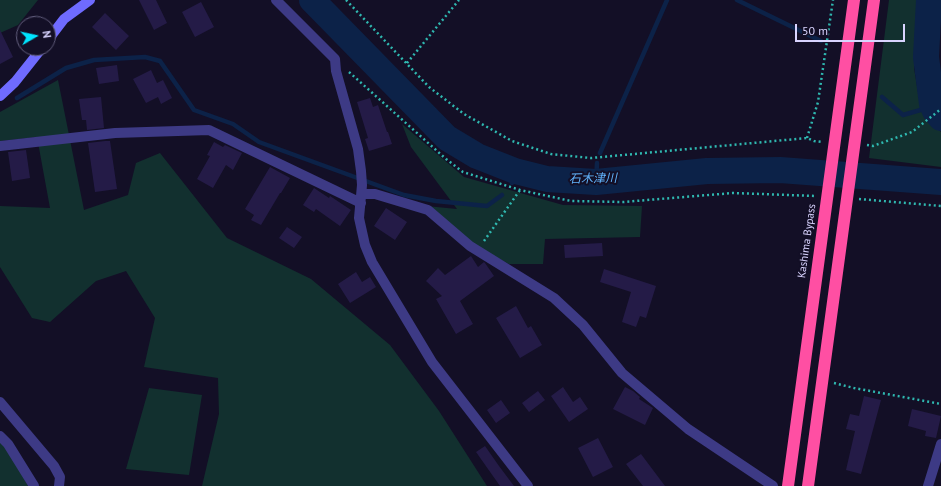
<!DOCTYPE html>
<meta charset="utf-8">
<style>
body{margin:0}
#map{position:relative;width:941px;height:486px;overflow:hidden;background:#130f26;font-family:"PT Sans",sans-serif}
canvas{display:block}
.north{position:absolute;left:16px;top:16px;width:40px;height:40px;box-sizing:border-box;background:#130f26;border:1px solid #625e7d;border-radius:50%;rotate:81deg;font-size:11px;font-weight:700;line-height:16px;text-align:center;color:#d9d4ff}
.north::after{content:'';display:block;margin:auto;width:14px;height:18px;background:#00e5ff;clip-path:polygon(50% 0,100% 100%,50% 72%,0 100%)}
.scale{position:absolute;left:795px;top:24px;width:110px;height:18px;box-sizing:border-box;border:2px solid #d9d4ff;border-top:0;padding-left:5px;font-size:12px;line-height:14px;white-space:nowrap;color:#d9d4ff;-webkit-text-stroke:3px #130f26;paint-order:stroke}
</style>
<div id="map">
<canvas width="941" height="486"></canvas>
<div class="north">N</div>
<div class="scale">50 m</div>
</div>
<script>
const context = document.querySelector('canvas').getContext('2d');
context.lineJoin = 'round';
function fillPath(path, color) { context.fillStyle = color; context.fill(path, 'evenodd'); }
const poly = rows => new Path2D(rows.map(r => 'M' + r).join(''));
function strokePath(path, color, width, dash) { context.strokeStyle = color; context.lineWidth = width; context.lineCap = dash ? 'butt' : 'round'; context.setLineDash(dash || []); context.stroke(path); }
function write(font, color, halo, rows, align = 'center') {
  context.font = font + ' "PT Sans","Noto Sans JP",sans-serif'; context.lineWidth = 4; context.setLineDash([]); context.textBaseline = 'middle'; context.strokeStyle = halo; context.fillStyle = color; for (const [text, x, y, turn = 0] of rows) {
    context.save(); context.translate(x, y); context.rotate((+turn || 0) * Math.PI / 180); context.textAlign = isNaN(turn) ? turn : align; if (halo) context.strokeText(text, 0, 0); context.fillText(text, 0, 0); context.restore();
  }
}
const green = poly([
 [0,0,38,0,18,25,0,33],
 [889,0,918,0,914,68,921,110,941,132,941,167,869,158],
 [58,80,84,210,128,195,136,163,160,153,227,238,311,279,390,345,439,411,487,486,202,486,219,414,218,378,144,367,155,318,126,271,96,281,50,322,32,318,0,267,0,206,50,208,37,137,0,141,0,112],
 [402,124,464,177,563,205,642,206,640,237,545,239,543,264,509,264,467,242,426,206,457,209,411,147],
 [149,388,202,395,189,475,126,469],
 [0,432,28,486,0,486]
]);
const stream = poly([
 [737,0,821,41],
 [882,97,903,115,924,109,932,104],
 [17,98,66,68,94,60,145,57,160,61,194,110,233,124,259,142,404,195,436,201,487,206,502,195],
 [600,153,667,0],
 [596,182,597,163],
 [512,183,515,171]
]);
const river = poly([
 [312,0,447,138,477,156,515,171,547,179,596,182,707,171,780,170,941,182],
 [929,0,926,57,932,104,935,111,941,118]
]);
const building = poly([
 [139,0,156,0,167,23,154,30],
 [201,2,214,27,195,37,182,12],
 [105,13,129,36,116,50,92,27],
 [0,30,13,57,0,64],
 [117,65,119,81,99,84,96,68],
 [151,70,157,83,163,80,172,98,161,104,158,97,146,103,133,79],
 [101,97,104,128,87,130,86,120,82,120,79,99],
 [370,98,373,107,378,105,387,132,388,132,392,144,369,151,365,139,368,138,357,102],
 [105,141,110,141,117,189,95,192,88,143],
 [214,142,223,147,225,145,242,153,233,170,226,165,213,188,197,179,210,156,207,155],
 [26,150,30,178,12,181,8,152],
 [270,167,290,178,281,193,280,193,261,225,251,220,254,215,245,209],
 [314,188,329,198,330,196,351,210,340,226,316,209,314,212,303,205],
 [386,208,407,222,395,240,374,226],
 [287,227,302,237,294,248,279,238],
 [602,243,603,256,565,258,564,245],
 [471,256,478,267,484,262,485,263,494,276,460,301,473,324,456,334,436,299,442,296,426,281,438,268,445,275],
 [604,269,656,286,646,318,640,316,636,327,622,322,631,292,600,282],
 [356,272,362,282,370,277,376,287,350,303,338,284],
 [516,306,528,328,531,326,542,345,520,358,496,318],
 [563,387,573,402,580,397,588,409,569,422,551,396],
 [625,387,633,391,640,397,639,399,653,408,645,425,613,409],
 [538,391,545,400,529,412,522,403],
 [864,396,881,400,861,474,846,470,855,431,846,429,850,414,859,416],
 [501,400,510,413,496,423,487,410],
 [912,409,941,416,936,438,925,436,926,431,908,426],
 [598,438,613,467,593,477,578,448],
 [485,446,499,466,514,486,500,486,476,452],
 [641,454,665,486,643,486,626,464]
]);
const path = poly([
 [346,0,429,87,464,114,512,141,551,154,591,158,807,138,814,141,822,142],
 [407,63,459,0],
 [349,72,446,159,463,172,520,190,571,201,623,202,733,193,816,196],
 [807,138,818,102,833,0],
 [867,145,873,146,912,132,941,109],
 [859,199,941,206],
 [484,241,520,190],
 [834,383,854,388,941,404]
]);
const street = poly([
 [276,0,335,59,336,71,358,149,361,171,362,185,359,218,365,245,372,262,432,362,528,486],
 [0,146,115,133,209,130,361,203],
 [362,194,375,194,428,210,470,246,554,298,583,325,622,373,688,429,773,486],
 [0,402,54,466,60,477,59,486],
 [0,436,8,444,34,486],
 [928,486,941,444]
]);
const secondary = poly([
 [48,40,64,19,90,0],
 [0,96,15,82,42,48]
]);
const highway = poly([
 [788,486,854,0],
 [808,486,874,0]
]);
const streetNames = [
 ["Kashima Bypass",807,241,-82]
];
const waterNames = [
 ["石木津川",593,179,-1]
];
fillPath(green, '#12302f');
strokePath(stream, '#0c2248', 4.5);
strokePath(river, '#0c2248', 26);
fillPath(building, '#241b47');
strokePath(path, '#2fb8b0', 2.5, [2, 3]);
strokePath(street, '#3d3a85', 10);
strokePath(secondary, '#6f6bff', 10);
strokePath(highway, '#ff4fa3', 12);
write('11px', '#d9d4ff', '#130f26', streetNames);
write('italic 12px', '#62b6ff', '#130f26', waterNames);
</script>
